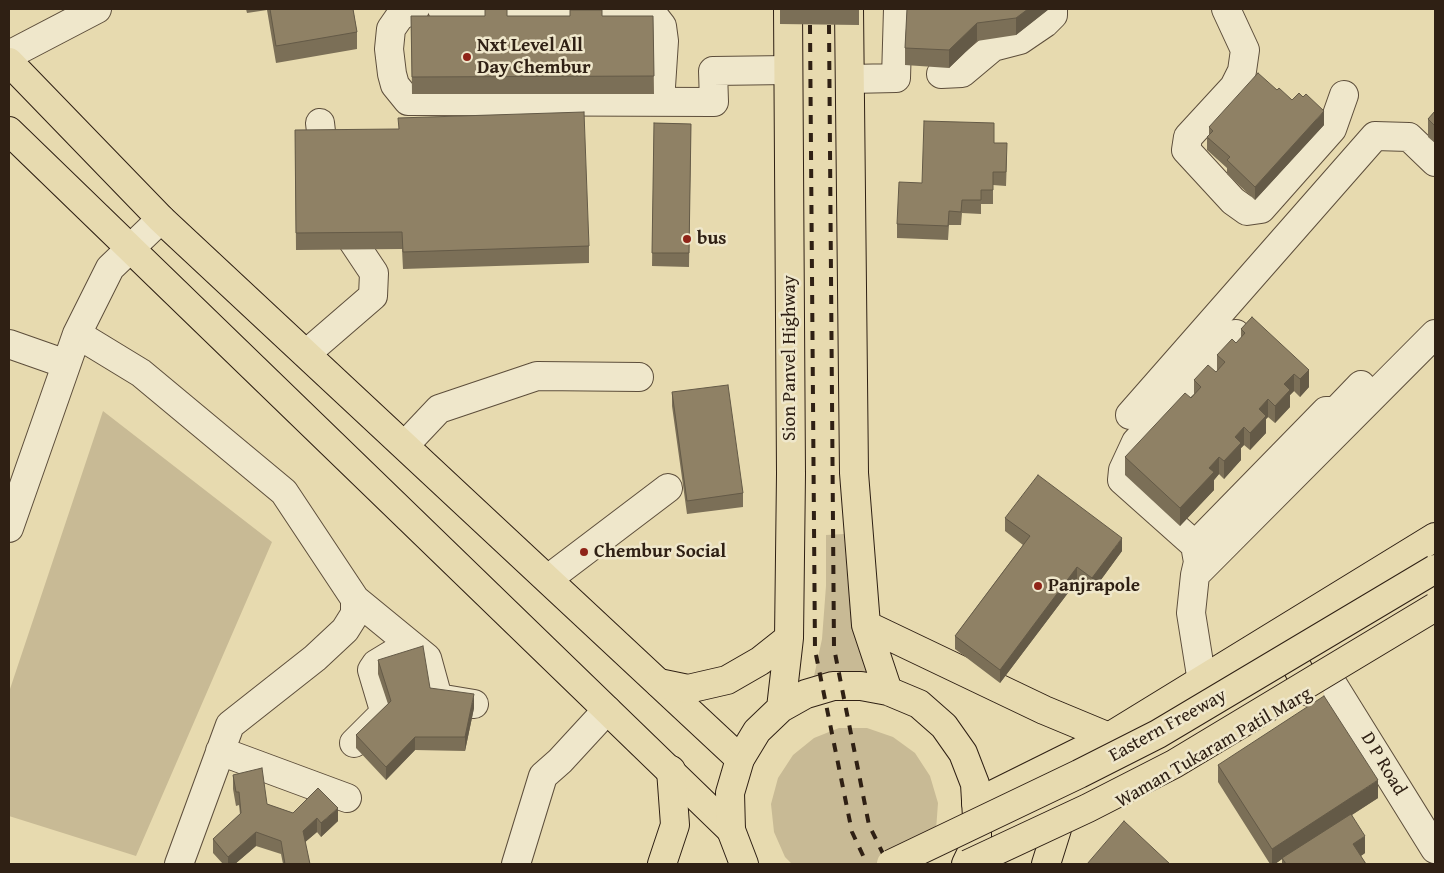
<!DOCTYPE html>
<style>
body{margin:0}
#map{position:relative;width:1444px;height:873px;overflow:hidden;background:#e7daaf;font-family:"Gentium Book Plus",serif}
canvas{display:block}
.frame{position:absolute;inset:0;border:10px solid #2f2014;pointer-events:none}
</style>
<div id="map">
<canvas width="1444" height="873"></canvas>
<div class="frame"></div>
</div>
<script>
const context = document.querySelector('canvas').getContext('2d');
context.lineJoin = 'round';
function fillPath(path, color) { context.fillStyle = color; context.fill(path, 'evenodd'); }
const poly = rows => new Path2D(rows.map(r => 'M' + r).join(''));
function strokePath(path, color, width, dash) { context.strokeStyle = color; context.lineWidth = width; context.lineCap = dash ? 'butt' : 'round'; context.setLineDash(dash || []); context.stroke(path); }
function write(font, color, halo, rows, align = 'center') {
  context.font = font + ' "Gentium Book Plus",serif'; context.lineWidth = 5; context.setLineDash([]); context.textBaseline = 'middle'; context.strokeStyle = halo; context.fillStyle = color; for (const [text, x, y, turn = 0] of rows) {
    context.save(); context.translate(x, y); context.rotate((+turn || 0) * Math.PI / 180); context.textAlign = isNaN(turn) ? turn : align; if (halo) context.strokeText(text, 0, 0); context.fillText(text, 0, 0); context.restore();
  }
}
const green = poly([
 [103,411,272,542,136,856,9,816,9,692],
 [844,534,848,585,858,632,879,680,813,681,822,639,826,586,826,535],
 [839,728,867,728,893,737,915,753,930,776,938,803,936,830,917,864,792,864,785,857,774,832,771,804,778,778,793,755,814,738]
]);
const minor = poly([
 [415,9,400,16,391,29,389,49,392,74,395,85,408,101,714,102,713,71,788,70],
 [442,9,645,15,655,17,662,26,664,41,660,102],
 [1226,9,1245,50,1242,71,1234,87,1188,137,1186,150,1233,201,1247,211,1261,209,1332,129,1344,95],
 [9,55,97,9],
 [941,74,962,73,993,47,1020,40,1045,23,1053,15,1053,9],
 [850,79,896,78,898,9],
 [320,123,325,166],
 [77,334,141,373,284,492,355,599,355,614,345,630,315,658,230,725,179,864],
 [9,344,66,364],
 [307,353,373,296,374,273,338,219],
 [1130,415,1375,136,1409,137,1435,162],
 [405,445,439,409,537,376,639,377],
 [9,528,77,334,110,268,161,219],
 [1195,545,1326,411,1336,411,1361,385],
 [1195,575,1198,562,1195,545,1122,480,1123,470,1136,442,1236,334],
 [548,579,668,488],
 [355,599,427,658,438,698,474,704],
 [1330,680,1435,849],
 [1202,682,1191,613,1195,575,1435,334],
 [354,743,383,714,383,707,372,670,376,664,409,644],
 [220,751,347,798],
 [516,864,543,776,560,761,607,710]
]);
const major = poly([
 [9,62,161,219,740,759],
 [9,131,731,830],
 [1280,634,1310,692],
 [976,803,1109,737,1435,537]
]);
const highway = poly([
 [849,9,854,473,866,625,888,691],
 [866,625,1044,710,1109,737],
 [659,683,688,689,727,680,760,661,789,638],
 [781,708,789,638,791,474,788,9],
 [662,864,675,825,671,770],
 [744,864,731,830,730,793,740,759,757,731,781,708,806,694,833,686,861,686,888,691,919,704,944,726,963,753,975,784,977,817,977,841,966,864],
 [1046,864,1057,829]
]);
const rail = poly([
 [810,25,815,650,852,832,867,864],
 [829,25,834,648,869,825,888,864]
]);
const highwayBridge = poly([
 [891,864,1079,774,1158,734,1435,569],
 [968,864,1088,808,1174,764,1435,607]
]);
const wall = poly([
 [246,9,353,9,357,32,357,49,276,63,267,10,247,13],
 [780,9,859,9,859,25,780,24],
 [907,9,1049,9,1016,35,977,41,949,68,905,65,905,48],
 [411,16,653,16,654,94,412,94],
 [1277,90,1292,100,1324,125,1255,200,1227,174,1227,168,1207,150,1207,137,1209,135,1209,127],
 [1435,111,1435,143,1428,137,1428,119],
 [654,123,691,124,689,267,652,266],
 [295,130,589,246,589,263,403,269,402,249,296,250],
 [994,143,1007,157,1006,186,993,185,993,204,981,204,981,214,962,213,961,225,949,225,948,240,897,238,897,224,922,183],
 [1252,317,1309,387,1300,397,1294,391,1290,395,1290,407,1275,423,1268,417,1266,419,1266,433,1250,450,1244,445,1241,448,1241,460,1224,479,1219,474,1214,480,1214,490,1180,526,1125,475,1125,457,1194,394,1194,380,1216,372,1217,371,1217,355,1236,343,1241,338,1241,329],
 [672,392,743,493,743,507,687,514,672,406],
 [1005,518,1122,551,1092,592,1077,581,1000,683,955,649,955,636,1023,545,1005,531],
 [378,660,430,688,474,708,465,751,415,750,386,780,356,748,356,735,388,704,378,674],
 [1218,765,1378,798,1352,815,1365,853,1361,856,1366,864,1282,864,1282,859,1275,864,1270,864,1218,782],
 [233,775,267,804,293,813,338,821,321,837,317,832,305,842,310,864,283,864,281,854,256,846,235,864,223,864,213,853,213,839,240,814,239,805,236,806,233,789]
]);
const shadedWall = poly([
 [1028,9,1049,9,1016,35,1016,18],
 [977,23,977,41,949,68,949,50],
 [1324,111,1324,125,1255,200,1255,187],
 [1309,370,1309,387,1300,397,1300,379],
 [1294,374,1294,391,1290,395,1290,407,1275,423,1275,406,1284,384],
 [1268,399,1268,417,1266,419,1266,433,1250,450,1250,433,1259,409],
 [1244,427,1244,445,1241,448,1241,460,1224,479,1224,461,1235,437],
 [1219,457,1219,474,1214,480,1214,490,1180,526,1180,508,1209,468],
 [1122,538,1122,551,1092,592,1092,578],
 [1077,567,1077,581,1000,683,1000,670],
 [474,694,474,708,465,751,465,737],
 [415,737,415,750,386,780,386,767],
 [1378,780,1378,798,1283,859,1282,858,1282,859,1275,864,1272,864,1272,849],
 [338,808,338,821,321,837,321,823],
 [317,818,317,832,303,844,303,831],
 [256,832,256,846,235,864,228,864,228,857],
 [1365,836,1365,853,1353,861,1353,844]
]);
const building = poly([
 [270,9,353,9,357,32,276,46,270,9],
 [485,9,507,9,507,16,570,16,570,10,602,10,602,16,653,16,654,76,412,77,411,16,485,16,485,9],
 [907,9,1028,9,1016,18,977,23,949,50,905,48,907,9],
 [1258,73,1277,90,1279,88,1292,100,1299,93,1303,97,1306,94,1324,111,1255,187,1227,160,1230,157,1207,137,1213,131,1209,127,1258,73],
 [1435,111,1435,126,1428,119,1435,111],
 [584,112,589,246,403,252,402,232,296,233,295,130,399,129,398,118,584,112],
 [924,121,994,123,994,143,1007,143,1006,172,993,172,993,190,981,190,981,200,962,200,961,212,949,211,948,226,897,224,899,182,922,183,924,121],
 [654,123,691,124,689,253,652,253,654,123],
 [1252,317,1309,370,1300,379,1294,374,1284,384,1290,390,1275,406,1268,399,1259,409,1266,416,1250,433,1244,427,1235,437,1241,443,1224,461,1219,457,1209,468,1214,472,1180,508,1125,457,1185,393,1191,398,1201,387,1194,380,1208,365,1216,372,1225,362,1217,355,1232,339,1236,343,1245,333,1241,329,1252,317],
 [728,385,743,493,687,501,672,392,728,385],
 [1038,475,1122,538,1092,578,1077,567,1000,670,955,636,1030,536,1005,518,1038,475],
 [423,646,430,688,474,694,465,737,415,737,386,767,356,735,391,701,378,660,423,646],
 [1324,696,1378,780,1272,849,1218,765,1324,696],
 [262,768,267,804,293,813,318,788,338,808,321,823,317,818,303,831,310,864,285,864,281,841,256,832,228,857,213,839,241,813,239,792,236,792,233,775,262,768],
 [1351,814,1365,836,1353,844,1366,864,1286,864,1282,858,1351,814],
 [1124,821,1170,864,1087,864,1124,821]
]);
const markers = [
 [467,57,5,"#8f2418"],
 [687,239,5,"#8f2418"],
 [584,552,5,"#8f2418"],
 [1038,586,5,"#8f2418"]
];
const poiNames = [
 ["Nxt Level All",477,46],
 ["Day Chembur",477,68],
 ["bus",697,239],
 ["Chembur Social",594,552],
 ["Panjrapole",1048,586]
];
const streetNames = [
 ["Sion Panvel Highway",790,358,-90],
 ["Eastern Freeway",1168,726,-29],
 ["Waman Tukaram Patil Marg",1214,748,-30],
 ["D P Road",1383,764,59]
];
fillPath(green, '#c8ba95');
strokePath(minor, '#5d4e3b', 30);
strokePath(major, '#2f2014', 30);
strokePath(highway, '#2f2014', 30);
strokePath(minor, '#efe7cb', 28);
strokePath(major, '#e7daaf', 28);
strokePath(highway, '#e7daaf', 28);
strokePath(rail, '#2f2014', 4, [9, 9]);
strokePath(highwayBridge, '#2f2014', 30, []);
strokePath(highwayBridge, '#e7daaf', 28);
fillPath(wall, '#7b6f57');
fillPath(shadedWall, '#645a47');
fillPath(building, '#8f8165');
strokePath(building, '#645a47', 1);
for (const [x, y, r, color] of markers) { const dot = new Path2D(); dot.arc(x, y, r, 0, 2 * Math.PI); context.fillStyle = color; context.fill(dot); strokePath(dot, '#efe7cb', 2); }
write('bold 19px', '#2f2014', '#efe7cb', poiNames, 'left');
write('19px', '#2f2014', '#efe7cb', streetNames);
</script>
